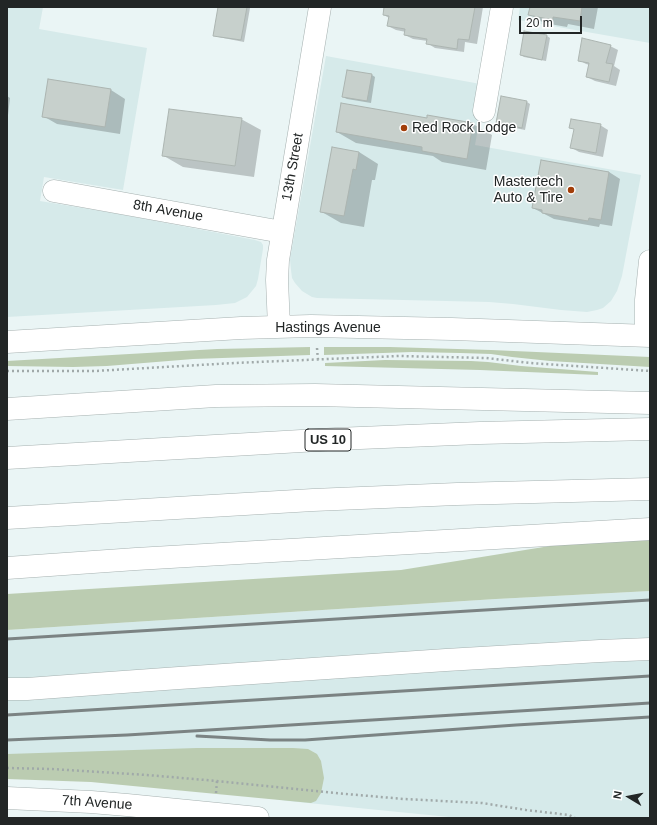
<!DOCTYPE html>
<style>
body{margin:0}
#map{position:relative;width:657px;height:825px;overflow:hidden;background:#eaf5f5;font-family:Helvetica,sans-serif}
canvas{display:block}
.frame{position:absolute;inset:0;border:8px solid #222626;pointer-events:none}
.north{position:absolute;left:609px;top:777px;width:40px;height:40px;-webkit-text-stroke:3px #fff;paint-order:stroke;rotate:280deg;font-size:11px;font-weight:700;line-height:16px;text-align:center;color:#222626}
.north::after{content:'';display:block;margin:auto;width:14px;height:18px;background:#222626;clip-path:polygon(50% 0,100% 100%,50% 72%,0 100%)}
.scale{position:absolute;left:519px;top:16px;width:63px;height:18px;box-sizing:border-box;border:2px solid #222626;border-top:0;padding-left:5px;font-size:12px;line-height:14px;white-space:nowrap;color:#222626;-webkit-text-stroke:3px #fff;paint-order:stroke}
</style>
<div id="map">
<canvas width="657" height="825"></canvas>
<div class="frame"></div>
<div class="north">N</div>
<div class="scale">20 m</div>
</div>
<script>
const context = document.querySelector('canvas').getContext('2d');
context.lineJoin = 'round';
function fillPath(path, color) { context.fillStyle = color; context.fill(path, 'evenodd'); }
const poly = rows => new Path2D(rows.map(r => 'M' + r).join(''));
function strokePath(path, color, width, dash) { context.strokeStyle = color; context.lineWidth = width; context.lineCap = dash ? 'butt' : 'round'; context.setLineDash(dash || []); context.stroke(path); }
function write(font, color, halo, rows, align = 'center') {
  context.font = font + ' Helvetica,sans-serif'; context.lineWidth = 3; context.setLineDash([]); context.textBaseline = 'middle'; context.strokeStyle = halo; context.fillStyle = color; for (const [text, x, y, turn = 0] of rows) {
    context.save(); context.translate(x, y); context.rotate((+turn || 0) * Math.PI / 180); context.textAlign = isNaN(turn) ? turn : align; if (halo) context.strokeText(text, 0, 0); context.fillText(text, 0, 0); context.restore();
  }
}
const built = poly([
 [7,7,43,7,39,29,147,48,123,190,44,177,40,201,119,214,255,240,261,242,263,245,263,249,258,279,256,286,247,297,235,303,216,305,7,317],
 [520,7,650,7,650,43,518,20],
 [326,56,486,85,475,145,641,175,622,276,617,291,611,301,603,308,597,310,587,312,561,310,513,304,489,302,317,298,312,297,302,291,295,283,292,278,291,270,290,259],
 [650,591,650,818,459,818,288,801,7,761,7,630,133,622,496,599]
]);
const green = poly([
 [310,347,310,355,193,359,107,366,73,367,7,366,7,361,217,349],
 [324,347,390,347,491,350,650,357,650,367,550,361,512,357,491,354,460,353,412,352,324,355],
 [385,360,471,361,488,362,521,366,598,372,598,375,480,370,325,366,325,363],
 [650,539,650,591,496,599,133,622,7,630,7,594,401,570,556,545],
 [197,748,293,748,308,749,317,754,321,761,324,778,321,793,316,801,311,803,91,782,7,779,7,754]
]);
const shadow = poly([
 [220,7,249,7,250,8,244,42,218,37,215,35],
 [385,7,483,7,477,44,465,42,464,52,435,48,427,43,428,41,413,39,405,35,406,32,396,30,388,26,389,18,384,15],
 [531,7,598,7,594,29,568,24,567,27,544,23,529,14],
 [547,36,550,38,546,61,524,57,521,55],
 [610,46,618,50,614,66,620,70,616,86,595,81,587,77,590,65,586,64,579,60],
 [372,75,375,77,371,103,347,99,343,97],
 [111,90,125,99,120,134,57,124,43,116],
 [7,96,10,98,7,124],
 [502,97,527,102,530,104,525,130,500,125,497,123],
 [428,116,473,124,492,135,486,170,442,162,433,156,356,143,337,132,428,119],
 [241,119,261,130,254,177,183,167,164,156],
 [600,125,608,130,603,157,579,152,572,148,575,130,570,127],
 [359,152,378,164,375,180,372,180,364,227,341,223,322,212],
 [541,161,609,172,620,179,612,226,600,224,599,227,554,219,533,208]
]);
const building = poly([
 [218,7,247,7,241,40,213,36,218,7],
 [384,7,475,7,469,40,458,39,457,49,426,44,427,39,404,35,405,29,387,26,389,16,383,15,384,7],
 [530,7,582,7,580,21,553,17,553,20,528,15,530,7],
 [524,31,547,35,542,60,520,55,524,31],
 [582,38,611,45,606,63,613,64,609,82,586,77,589,63,578,61,582,38],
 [347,70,372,74,367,101,342,97,347,70],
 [48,79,111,89,105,127,42,117,48,79],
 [501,96,527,101,522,128,496,123,501,96],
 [341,103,427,118,427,115,473,123,467,159,422,151,422,147,336,132,341,103],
 [169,109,242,118,235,166,162,156,169,109],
 [571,119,601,124,596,153,570,148,574,129,569,128,571,119],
 [332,147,359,152,356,170,353,169,344,216,320,212,332,147],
 [541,160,609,172,601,220,589,218,588,221,542,213,542,210,532,208,541,160]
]);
const path = poly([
 [317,348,318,360],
 [7,371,95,371,234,363,399,356,486,358,530,363,650,371],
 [7,768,52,769,147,775,217,781,335,793,404,799,482,803,526,810,569,815,575,818],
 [216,793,217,781]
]);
const minor = poly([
 [484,111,502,7],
 [54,191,282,232],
 [279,327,277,280,278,260,320,7],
 [646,336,646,300,650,261],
 [7,342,241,328,311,326,452,329,650,336],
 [7,689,27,689,95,684,179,678,446,660,600,651,650,649],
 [7,798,91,802,127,805,258,818]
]);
const highway = poly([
 [7,409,216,396,315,395,650,403],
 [7,458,336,439,480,433,650,429],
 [7,518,313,500,457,494,650,489],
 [7,568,136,559,650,529]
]);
const rail = poly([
 [7,639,650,600],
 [7,715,650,676],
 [197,736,270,740,305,740,516,725,650,717],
 [7,740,127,735,650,703]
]);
const markers = [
 [404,128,4,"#a23e09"],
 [571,190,4,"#a23e09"]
];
const shields = [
 [328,440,46]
];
const shieldNames = [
 ["US 10",328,440]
];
const poiNames = [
 ["Red Rock Lodge",412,128],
 ["Mastertech",563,182,"right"],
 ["Auto & Tire",563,198,"right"]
];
const streetNames = [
 ["13th Street",293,167,-80],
 ["8th Avenue",168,211,10],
 ["Hastings Avenue",328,328],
 ["7th Avenue",97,803,4]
];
fillPath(built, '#d6eaea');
fillPath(green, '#bbccb1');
fillPath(shadow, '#0003');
fillPath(building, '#c7d0cc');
strokePath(building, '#acb5b1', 1);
strokePath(minor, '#a6b1b0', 23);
strokePath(highway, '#a6b1b0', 23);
strokePath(path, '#a0a9a9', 2.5, [2, 3]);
strokePath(minor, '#fff', 22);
strokePath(highway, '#fff', 22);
strokePath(rail, '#7b8383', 3);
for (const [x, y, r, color] of markers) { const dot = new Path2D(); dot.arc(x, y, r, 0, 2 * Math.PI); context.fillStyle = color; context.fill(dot); strokePath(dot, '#fff', 1.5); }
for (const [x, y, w] of shields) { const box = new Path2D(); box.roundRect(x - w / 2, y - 11, w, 22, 3); context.fillStyle = '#fff'; context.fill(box); strokePath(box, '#222626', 1); }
write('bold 13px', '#222626', null, shieldNames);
write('14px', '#222626', '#fff', poiNames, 'left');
write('14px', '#222626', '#fff', streetNames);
</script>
